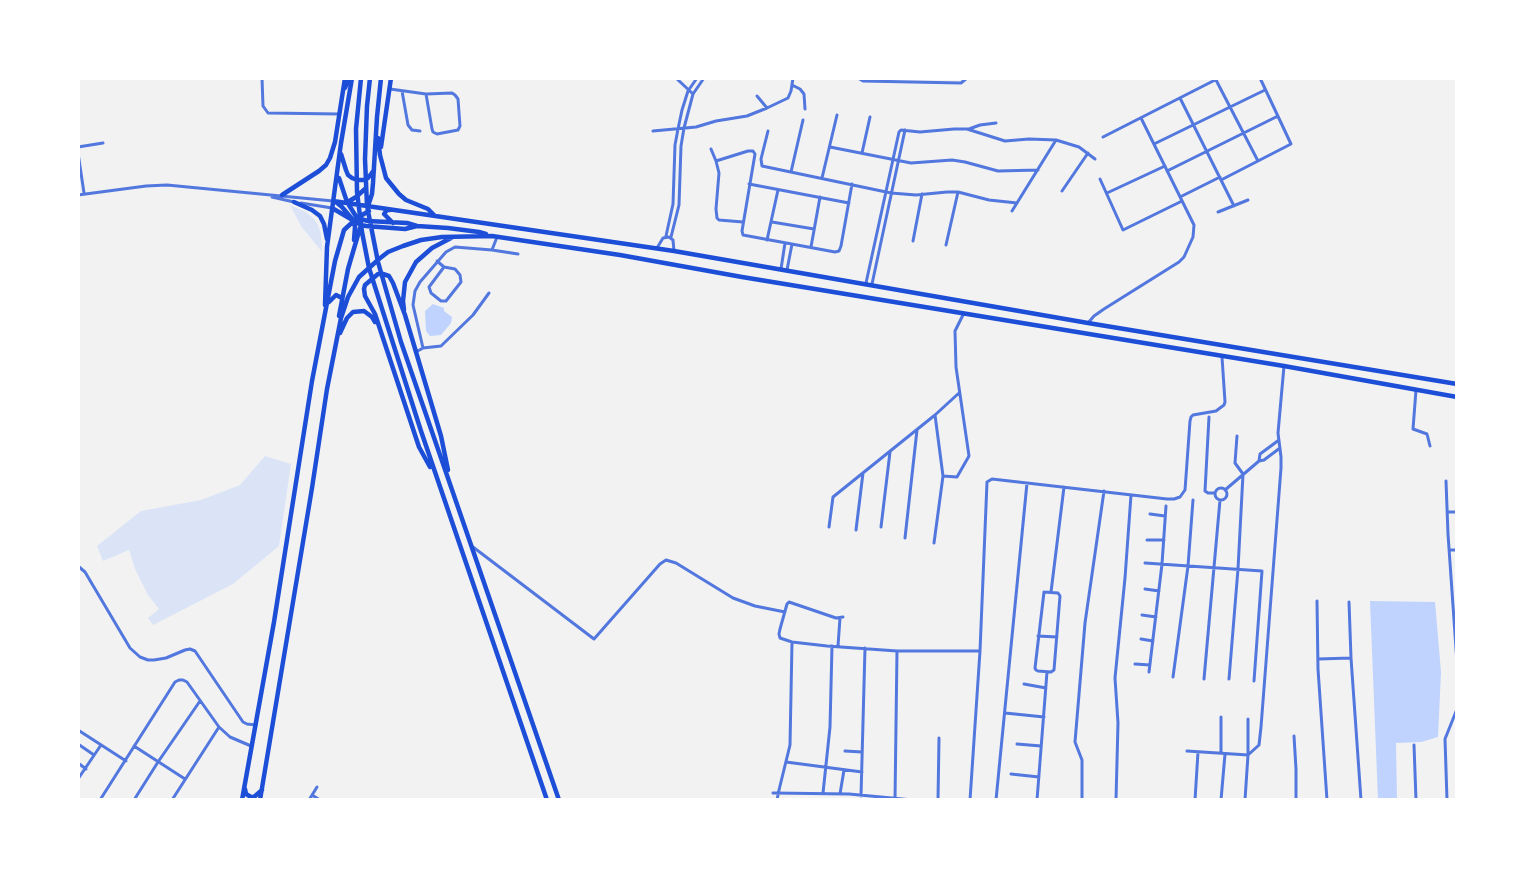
<!DOCTYPE html>
<style>
body{margin:0}
#map{position:relative;width:1535px;height:878px;overflow:hidden;background:#f2f2f2;font-family:"Space Grotesk",sans-serif}
canvas{display:block}
.frame{position:absolute;inset:0;border:80px solid #fff;pointer-events:none}
</style>
<div id="map">
<canvas width="1535" height="878"></canvas>
<div class="frame"></div>
</div>
<script>
const context = document.querySelector('canvas').getContext('2d');
context.lineJoin = 'round';
function fillPath(path, color) { context.fillStyle = color; context.fill(path, 'evenodd'); }
const poly = rows => new Path2D(rows.map(r => 'M' + r).join(''));
function strokePath(path, color, width, dash) { context.strokeStyle = color; context.lineWidth = width; context.lineCap = dash ? 'butt' : 'round'; context.setLineDash(dash || []); context.stroke(path); }
const green = poly([
 [290,205,306,212,314,219,318,225,321,234,322,252,301,226],
 [265,456,291,464,279,546,233,584,153,625,148,618,159,609,148,595,135,569,129,550,103,561,97,546,141,511,201,500,240,485]
]);
const water = poly([
 [433,304,444,308,444,311,452,317,451,323,441,335,430,336,426,331,425,311],
 [1370,601,1435,602,1441,672,1438,737,1421,742,1396,743,1397,800,1378,800]
]);
const minor = poly([
 [262,78,263,106,268,113,339,114],
 [676,78,693,94],
 [858,78,863,81,961,83,967,78],
 [1216,80,1258,161],
 [792,85,800,89,804,94,805,109],
 [390,89,426,94,452,93,455,95,458,99,460,126,458,130,437,134,433,132,432,129,426,94],
 [402,91,408,125,412,130,420,131],
 [757,96,767,108],
 [1180,98,1234,206],
 [969,129,980,125,996,123],
 [653,131,696,127,716,121,747,116,767,108,788,98,791,91,793,78],
 [768,131,761,159,762,166,891,193,916,195,947,192,958,192,989,200,1017,203],
 [1103,137,1219,78],
 [1154,144,1265,90],
 [78,147,103,143],
 [830,147,911,163,952,160,965,162,998,171,1038,170],
 [711,149,716,161,719,173,716,209,717,218,719,220,743,222],
 [78,153,84,193],
 [862,153,870,117],
 [716,161,748,151,753,151,755,154,742,231,743,235,835,252,839,251,841,246,852,184],
 [1167,171,1278,116],
 [791,172,803,120],
 [822,178,837,115],
 [1100,179,1123,230,1182,201],
 [1221,180,1291,144,1260,78],
 [749,184,849,203],
 [1062,191,1088,153],
 [1107,193,1165,166],
 [78,195,146,186,167,185,333,201],
 [272,197,294,202],
 [1180,197,1220,177],
 [301,203,332,208],
 [1012,211,1056,140],
 [1218,212,1248,200],
 [772,222,814,229],
 [666,236,673,204,675,145,678,129,682,110,688,91,697,78],
 [671,237,679,205,681,146,684,128,693,94,704,78],
 [767,240,778,190],
 [913,241,922,194],
 [946,245,958,192],
 [811,247,820,197],
 [657,248,663,238,669,237,673,240,674,251],
 [492,250,518,254],
 [437,261,444,267,455,269,460,275,461,282,446,301,441,301,431,293,429,287,444,267],
 [781,269,785,243],
 [787,270,792,244],
 [866,283,899,132,901,130,920,132,954,129,967,129,1005,141,1029,139,1056,140,1079,147,1095,159],
 [872,284,905,130],
 [1088,323,1094,316,1104,309,1179,262,1184,257,1193,237,1194,225,1141,118],
 [423,348,413,305,415,291,420,282,446,252,455,247,492,250,497,237],
 [416,352,423,348,441,346,473,315,489,293],
 [1416,390,1413,429,1427,434,1430,446],
 [1209,417,1205,491,1208,493,1215,493],
 [1259,461,1260,454,1279,440],
 [943,476,957,477,969,456,956,367,955,331,964,313],
 [1446,481,1448,534,1457,663],
 '1215 494a6 6 0 1 1 12 0a6 6 0 1 1-12 0Z',
 [1225,490,1259,461,1264,460,1280,448],
 [1447,512,1457,512],
 [1150,514,1165,516],
 [829,527,833,497,935,415,959,393],
 [881,527,890,452],
 [856,530,863,473],
 [905,538,917,430],
 [1147,540,1164,540],
 [934,543,943,476,935,415],
 [473,547,594,639,660,564,666,560,676,563,733,598,755,606,785,612],
 [1449,550,1457,550],
 [1145,563,1262,571,1254,681],
 [78,566,85,572,130,648,140,657,148,660,154,660,166,658,185,650,190,649,195,651,243,722,247,724,256,725],
 [1145,589,1159,591],
 [1044,592,1058,593,1060,596,1054,670,1051,672,1038,671,1036,670,1035,668,1044,592],
 [1051,592,1064,487],
 [1317,601,1318,669,1327,800],
 [1349,602,1351,658,1361,800],
 [1142,615,1156,617],
 [843,617,836,618,789,602,787,604,780,629,779,634,780,638,792,642,827,646,897,651,980,651],
 [1038,636,1057,637],
 [1141,639,1153,641],
 [838,646,840,618],
 [1318,659,1351,658],
 [1135,664,1150,665],
 [1149,672,1162,564,1166,506],
 [1173,677,1188,566,1193,500],
 [1204,679,1220,500],
 [1229,679,1238,569,1243,474,1235,463,1237,436],
 [1024,684,1046,688],
 [1005,713,1044,717],
 [1221,717,1221,753],
 [78,730,126,761],
 [1294,736,1296,769,1296,800],
 [78,744,94,755],
 [1017,744,1041,746],
 [1414,745,1416,800],
 [134,746,185,779],
 [845,751,862,752],
 [1187,751,1248,755,1248,719],
 [786,762,862,772],
 [78,763,86,769],
 [1011,774,1039,777],
 [78,779,101,745],
 [773,793,849,794,913,800],
 [823,793,830,727,832,646],
 [840,794,844,770],
 [312,795,320,800],
 [861,796,865,648],
 [100,800,175,682,179,680,183,680,187,682,219,727,230,737,251,746],
 [134,800,158,762,200,701],
 [172,800,219,727],
 [309,800,317,787],
 [777,800,779,790,790,745,792,642],
 [895,800,897,651],
 [938,800,939,738],
 [970,800,980,651,987,482,992,479,1167,499,1174,499,1180,497,1185,490,1190,421,1191,417,1193,415,1216,411,1224,405,1225,402,1222,357],
 [996,800,1027,483],
 [1037,800,1047,672],
 [1082,800,1082,760,1075,742,1085,623,1104,491],
 [1116,800,1118,723,1115,678,1125,578,1131,495],
 [1195,800,1198,752],
 [1221,800,1225,754],
 [1245,800,1248,755,1259,745,1261,727,1281,468,1281,457,1278,433,1284,366],
 [1447,800,1445,739,1457,709]
]);
const primary = poly([
 [361,78,356,129,357,192,362,232,369,268,421,431,547,800],
 [370,78,367,106,365,159,367,206,378,262,401,342,559,800],
 [345,88,349,78],
 [378,138,380,155,386,178,390,183,399,194,406,200,428,209,434,215],
 [381,147,391,78],
 [341,154,346,170,348,175,352,178,357,180,364,180,368,178,374,170],
 [339,178,347,202,357,218,368,221,407,223,417,226],
 [282,195,319,171,326,165,330,158,335,142,345,78],
 [333,201,674,251,1088,323,1457,384],
 [294,202,312,210,320,216,324,224,327,239],
 [336,202,342,207,353,220,355,227,354,240],
 [346,203,356,197,366,188],
 [368,206,372,194,373,183,377,117,381,78],
 [332,208,361,225,366,226,405,229,417,226,448,228,479,232,486,234],
 [390,210,387,210,384,214,393,223],
 [329,302,336,295,342,298],
 [325,305,327,247,341,143,352,78],
 [404,310,403,301,405,282,416,262,432,248,453,237],
 [339,316,348,269,360,228],
 [340,333,347,318,353,312,364,311,372,317,375,322],
 [430,467,419,447,375,314,365,296,364,289,365,285,378,274,383,274,389,276,393,283,405,315,441,436,448,470],
 [245,789,246,794,251,797,254,797,262,790],
 [242,800,274,622,312,381,335,261,344,230,357,218,369,211],
 [260,800,312,488,327,389,341,318,348,297,359,277,379,259,388,252,403,246,421,240,442,237,492,236,620,255,742,277,1284,366,1457,397]
]);
fillPath(green, '#dbe4f7');
fillPath(water, '#bfd3fe');
strokePath(minor, '#5277de', 3);
strokePath(primary, '#1d4ed8', 4.5);
</script>
